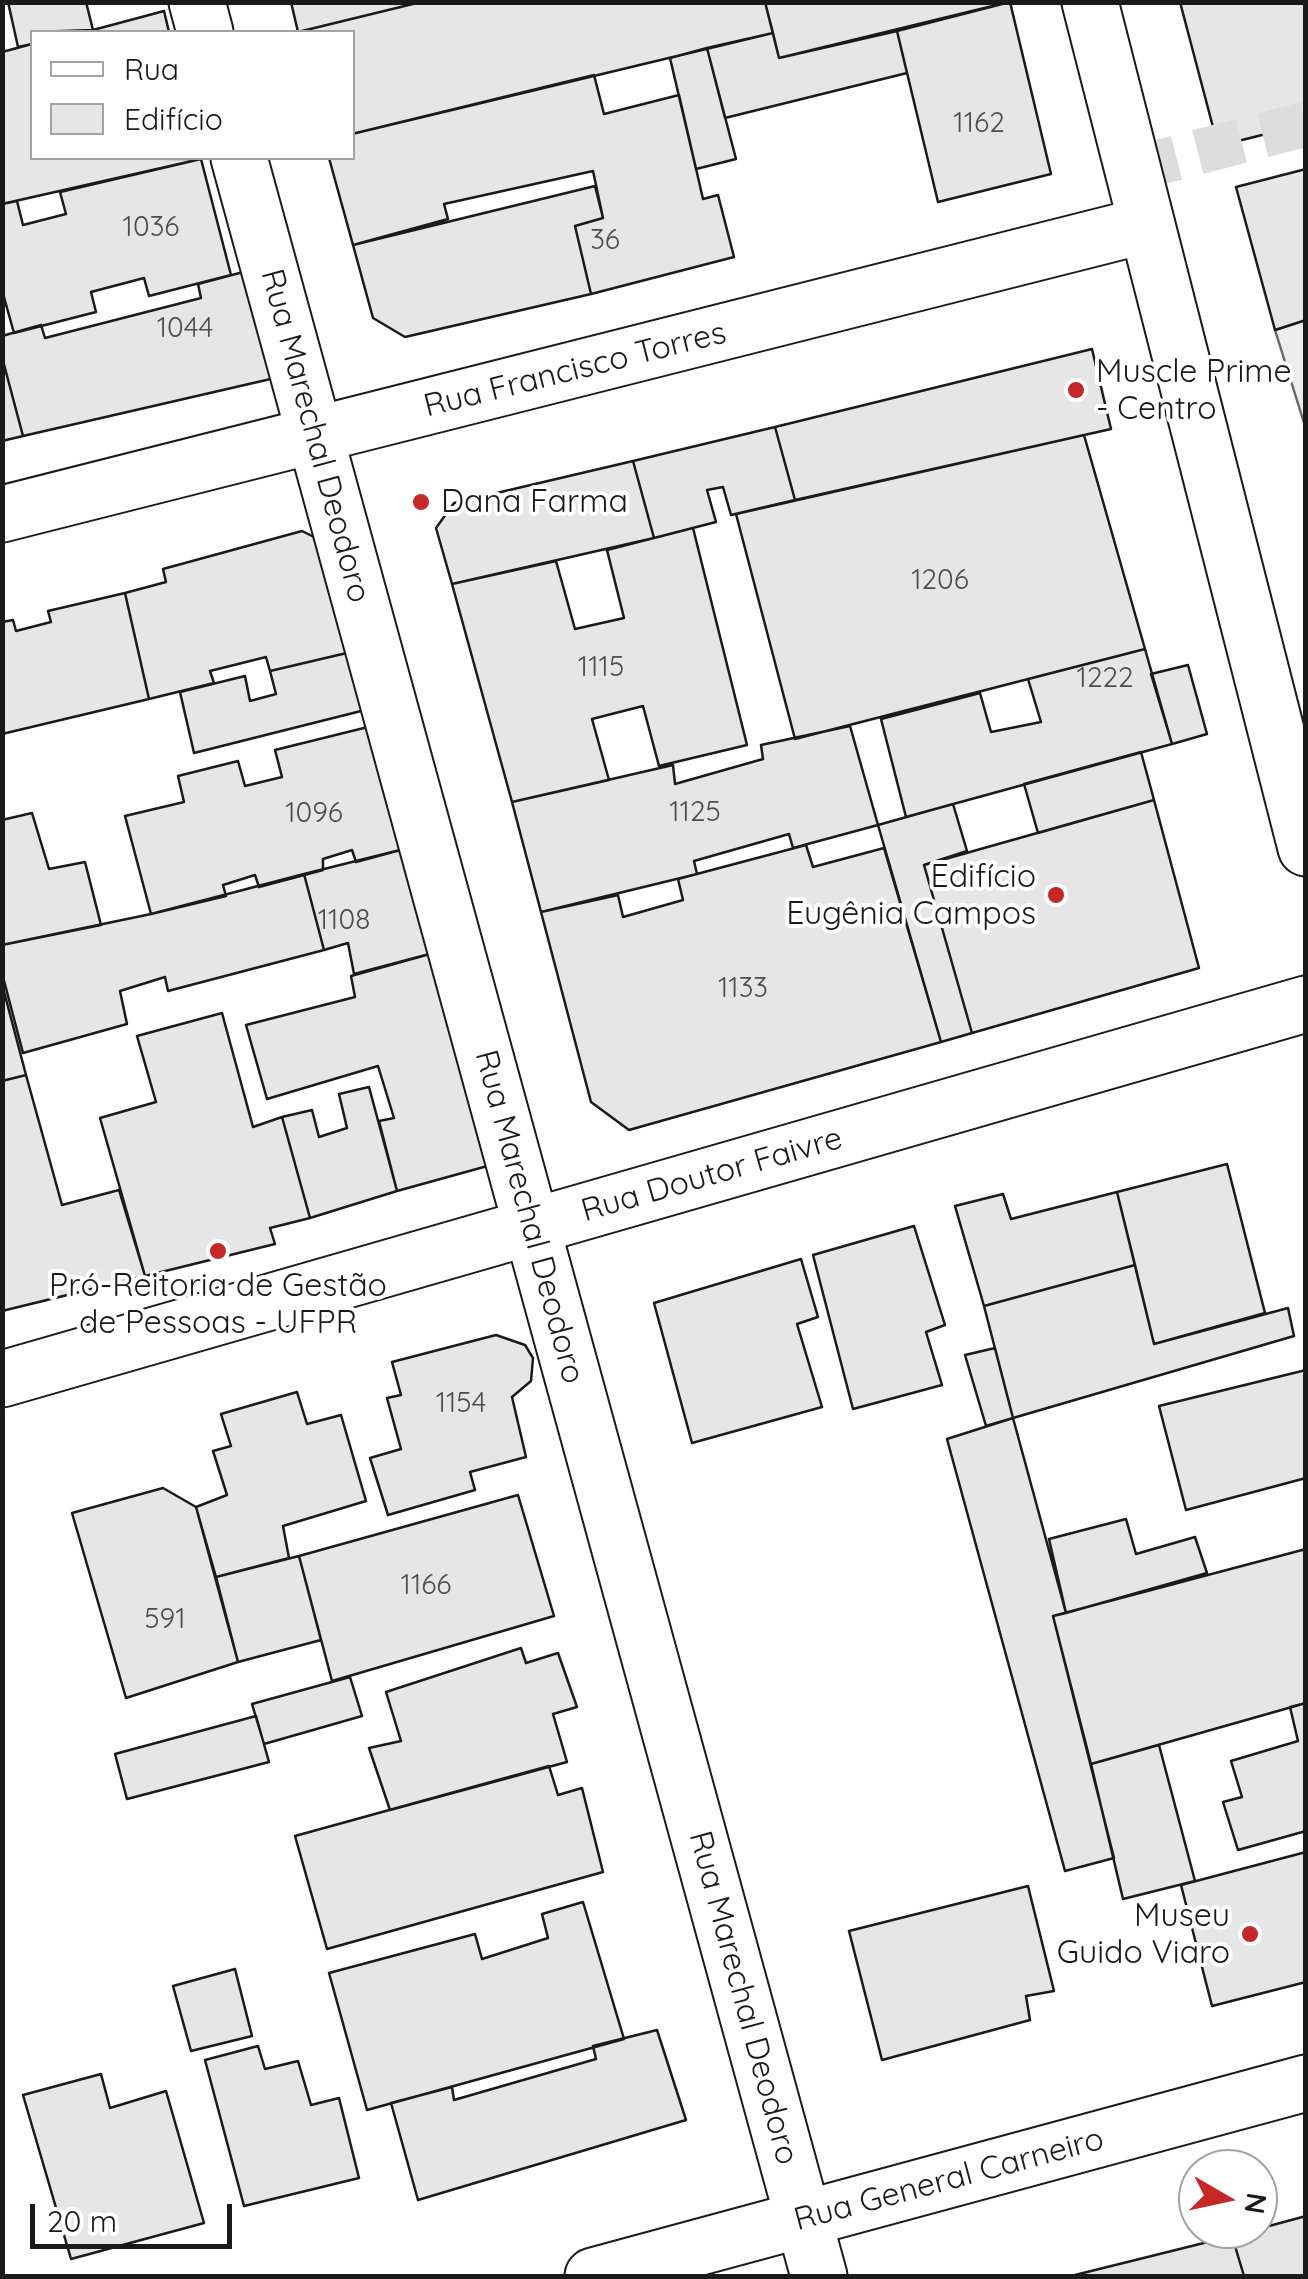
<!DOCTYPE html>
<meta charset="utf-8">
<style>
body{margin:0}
#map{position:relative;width:1308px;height:2279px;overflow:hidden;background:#fff;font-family:Quicksand,sans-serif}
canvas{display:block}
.frame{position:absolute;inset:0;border:5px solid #1a1a1a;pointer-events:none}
.legend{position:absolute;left:30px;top:30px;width:325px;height:130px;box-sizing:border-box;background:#fff;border:2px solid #a3a3a3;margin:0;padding:12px 18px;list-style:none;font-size:30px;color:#1a1a1a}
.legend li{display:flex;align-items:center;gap:20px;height:50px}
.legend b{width:50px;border:2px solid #a3a3a3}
.north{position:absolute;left:1178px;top:2149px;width:100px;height:100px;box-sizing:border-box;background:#fff;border:2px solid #a3a3a3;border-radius:50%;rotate:99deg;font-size:28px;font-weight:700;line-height:40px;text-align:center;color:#1a1a1a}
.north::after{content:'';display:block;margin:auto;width:35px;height:45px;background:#c62828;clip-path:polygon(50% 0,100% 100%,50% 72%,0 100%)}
.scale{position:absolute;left:30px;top:2204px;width:202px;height:45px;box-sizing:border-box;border:5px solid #1a1a1a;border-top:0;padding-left:12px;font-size:30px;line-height:35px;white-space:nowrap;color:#1a1a1a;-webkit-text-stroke:8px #fff;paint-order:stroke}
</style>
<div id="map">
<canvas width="1308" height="2279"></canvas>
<div class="frame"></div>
<ul class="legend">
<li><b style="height:12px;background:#fff"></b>Rua</li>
<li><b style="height:28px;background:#e6e6e6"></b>Edifício</li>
</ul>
<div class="north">N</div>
<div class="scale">20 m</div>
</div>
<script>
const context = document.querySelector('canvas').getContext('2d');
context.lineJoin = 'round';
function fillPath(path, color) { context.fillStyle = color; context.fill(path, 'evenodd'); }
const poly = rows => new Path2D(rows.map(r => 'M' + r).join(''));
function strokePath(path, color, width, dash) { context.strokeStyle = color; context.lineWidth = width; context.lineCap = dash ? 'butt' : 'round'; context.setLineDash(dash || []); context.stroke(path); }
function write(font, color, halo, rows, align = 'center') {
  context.font = font + ' Quicksand,sans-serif'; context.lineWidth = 8; context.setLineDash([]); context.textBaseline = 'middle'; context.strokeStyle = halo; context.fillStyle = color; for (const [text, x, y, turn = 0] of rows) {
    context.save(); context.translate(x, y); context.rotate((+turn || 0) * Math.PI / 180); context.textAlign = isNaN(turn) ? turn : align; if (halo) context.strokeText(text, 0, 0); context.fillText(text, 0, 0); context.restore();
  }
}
const parking = poly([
 [1305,320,1305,426,1275,330,1305,320]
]);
const building = poly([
 [8,2,86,2,93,30,32,32,32,44,18,47,8,2],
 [291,2,421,2,298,32,291,2],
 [421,2,765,2,773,33,352,134,352,32,298,32,421,2],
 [765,2,1009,2,779,58,765,2],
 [1010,2,1051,174,938,202,897,31,1010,2],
 [1180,2,1306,2,1306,124,1218,146,1180,2],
 [164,11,169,32,82,32,93,30,164,11],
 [897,31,907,73,725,118,707,48,773,33,779,58,897,31],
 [32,44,32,158,201,159,2,204,2,52,32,44],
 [707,48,736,159,696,169,670,58,707,48],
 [594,75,604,114,679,95,703,199,718,195,734,257,591,294,575,226,603,218,593,171,444,204,448,219,353,245,329,158,352,158,352,134,594,75],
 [201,159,231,275,149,296,144,278,91,292,96,312,14,333,2,290,2,204,17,201,23,225,66,214,60,192,201,159],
 [1306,169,1306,320,1275,330,1236,187,1306,169],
 [595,186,603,218,575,226,591,294,405,337,373,318,353,245,595,186],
 [247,271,275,378,23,436,2,357,2,336,41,325,45,338,201,298,198,284,247,271],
 [1092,349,1111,429,795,500,775,427,1092,349],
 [2,357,23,436,2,441,2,357],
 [775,427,795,500,731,515,723,487,707,490,716,522,654,538,633,461,775,427],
 [1084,435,1145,649,795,739,736,514,1084,435],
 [633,461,654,538,452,584,436,528,454,503,633,461],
 [693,528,747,745,659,766,643,706,592,719,609,780,512,802,452,584,556,561,575,629,624,618,607,550,693,528],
 [302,531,322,541,351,652,270,671,266,657,210,671,214,683,149,699,125,593,166,582,163,569,302,531],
 [125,593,149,699,2,734,2,622,13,620,16,631,51,622,48,611,125,593],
 [1145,649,1172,744,906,817,881,719,980,693,991,732,1041,722,1028,679,1145,649],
 [351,652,365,710,194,753,180,692,245,676,250,701,276,694,270,671,351,652],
 [1188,665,1207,734,1172,744,1151,674,1188,665],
 [376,725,408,848,356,862,352,850,323,859,323,870,259,887,255,875,223,885,226,896,151,914,125,816,184,802,178,776,238,761,245,786,282,777,275,750,376,725],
 [850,726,878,825,793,848,789,834,694,861,697,874,541,912,512,802,673,765,675,784,763,759,761,745,850,726],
 [1141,752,1154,800,1038,833,1024,784,1141,752],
 [1154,800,1199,968,972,1033,924,865,1154,800],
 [953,804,967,851,924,865,972,1033,941,1042,878,825,953,804],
 [32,813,49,869,85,862,101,925,2,945,2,820,32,813],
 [806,845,813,867,884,848,941,1042,629,1130,591,1102,541,912,618,895,623,917,683,900,678,879,806,845],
 [408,848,437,952,354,974,348,943,324,950,304,874,408,848],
 [304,874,324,950,168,991,165,977,120,991,127,1024,23,1053,2,973,2,945,151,914,304,874],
 [437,952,491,1165,397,1191,379,1121,394,1118,378,1066,267,1099,246,1025,355,997,351,976,437,952],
 [2,984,26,1075,2,1081,2,984],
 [222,1013,253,1127,282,1117,310,1218,270,1228,275,1244,145,1276,100,1118,156,1102,137,1036,222,1013],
 [26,1075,62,1205,119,1190,145,1276,2,1311,2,1081,26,1075],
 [369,1087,397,1191,310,1218,282,1117,312,1110,319,1137,347,1128,339,1094,369,1087],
 [1227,1164,1265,1313,1154,1344,1117,1192,1227,1164],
 [1117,1192,1135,1265,984,1306,955,1206,1003,1194,1011,1219,1117,1192],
 [914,1226,945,1325,926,1332,942,1385,853,1409,813,1255,914,1226],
 [801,1259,818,1317,797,1324,822,1407,692,1443,654,1303,801,1259],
 [1135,1265,1154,1344,1288,1308,1294,1336,1013,1418,984,1306,1135,1265],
 [496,1335,525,1345,533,1358,531,1381,512,1397,526,1457,470,1472,475,1490,388,1515,370,1458,401,1449,387,1398,401,1395,392,1362,496,1335],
 [995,1348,1013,1418,986,1426,965,1355,995,1348],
 [1306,1370,1306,1478,1186,1510,1159,1406,1306,1370],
 [297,1392,307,1424,341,1415,366,1501,283,1526,289,1558,216,1577,196,1507,227,1495,213,1451,231,1446,221,1414,297,1392],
 [1013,1418,1066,1613,1053,1616,1114,1858,1065,1871,947,1439,1013,1418],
 [163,1488,196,1507,238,1662,126,1698,72,1513,163,1488],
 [518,1495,554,1616,332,1681,299,1556,518,1495],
 [1126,1519,1136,1554,1195,1537,1207,1573,1066,1613,1049,1539,1126,1519],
 [1306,1549,1306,1703,1091,1764,1053,1616,1306,1549],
 [299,1556,321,1640,238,1662,216,1577,299,1556],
 [521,1648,526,1663,558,1653,577,1707,553,1714,567,1762,390,1810,369,1748,401,1741,386,1692,521,1648],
 [350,1677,362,1716,264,1744,252,1704,350,1677],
 [1306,1703,1306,1831,1238,1850,1223,1802,1242,1797,1231,1761,1298,1741,1290,1707,1306,1703],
 [256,1716,269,1762,127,1799,115,1754,256,1716],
 [1159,1745,1195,1881,1123,1899,1091,1764,1159,1745],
 [549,1766,558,1795,582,1788,603,1872,327,1949,295,1836,549,1766],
 [1306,1852,1306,1982,1212,2006,1181,1885,1306,1852],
 [1028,1886,1054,1991,1026,1996,1030,2020,882,2060,849,1931,1028,1886],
 [583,1902,624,2039,367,2110,329,1973,475,1934,482,1959,548,1938,542,1914,583,1902],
 [235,1969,252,2036,191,2051,173,1986,235,1969],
 [657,2030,686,2120,418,2200,391,2103,452,2087,454,2100,596,2059,593,2046,657,2030],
 [258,2046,265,2069,298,2061,311,2105,339,2098,359,2178,244,2206,205,2060,258,2046],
 [101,2074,110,2108,166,2091,204,2223,71,2259,23,2095,101,2074],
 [1306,2216,1306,2276,1244,2276,1232,2236,1306,2216],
 [1232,2236,1244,2276,1071,2276,1232,2236]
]);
const pedestrianTunnel = poly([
 [1133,169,1306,124]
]);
const minor = poly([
 [2,514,1146,225],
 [593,2276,1306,2083]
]);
const tertiary = poly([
 [197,2,205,32],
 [239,158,819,2276],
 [2,1379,1306,1004]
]);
const secondary = poly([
 [1090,2,1306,848]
]);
const markers = [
 [1076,390,10,"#c62828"],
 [421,502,10,"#c62828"],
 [1056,895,10,"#c62828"],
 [218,1251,10,"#c62828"],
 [1250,1934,10,"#c62828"]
];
const numberNames = [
 ["1162",979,124],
 ["1036",151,228],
 ["36",605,241],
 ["1044",185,329],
 ["1206",940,581],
 ["1115",601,668],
 ["1222",1105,679],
 ["1125",695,813],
 ["1096",314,814],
 ["1108",344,921],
 ["1133",743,989],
 ["1154",461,1404],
 ["1166",426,1586],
 ["591",165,1620]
];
const streetNames = [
 ["Rua Francisco Torres",575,370,-14],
 ["Rua Marechal Deodoro",315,436,75],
 ["Rua Doutor Faivre",712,1175,-16],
 ["Rua Marechal Deodoro",529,1217,75],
 ["Rua Marechal Deodoro",743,1998,75],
 ["Rua General Carneiro",949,2180,-15]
];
const poiNames = [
 ["Muscle Prime",1096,372],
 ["- Centro",1096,409],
 ["Dana Farma",441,502],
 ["Edifício",1036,877,"right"],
 ["Eugênia Campos",1036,914,"right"],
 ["Pró-Reitoria de Gestão",218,1286,"center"],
 ["de Pessoas - UFPR",218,1323,"center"],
 ["Museu",1230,1916,"right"],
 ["Guido Viaro",1230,1953,"right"]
];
fillPath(parking, '#ededed');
strokePath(parking, '#6a6a6a', 2.5);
fillPath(building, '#e6e6e6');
strokePath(building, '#1a1a1a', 2.5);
strokePath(pedestrianTunnel, '#ddd', 45, [45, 22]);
strokePath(minor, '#1a1a1a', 59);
strokePath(tertiary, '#1a1a1a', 59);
strokePath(secondary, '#1a1a1a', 59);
strokePath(minor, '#fff', 55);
strokePath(tertiary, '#fff', 55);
strokePath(secondary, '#fff', 55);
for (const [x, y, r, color] of markers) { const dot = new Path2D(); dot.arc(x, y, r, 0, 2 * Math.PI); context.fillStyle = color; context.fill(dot); strokePath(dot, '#fff', 4); }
write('28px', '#4d4d4d', null, numberNames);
write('32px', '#1a1a1a', '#fff', streetNames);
write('32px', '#1a1a1a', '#fff', poiNames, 'left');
</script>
